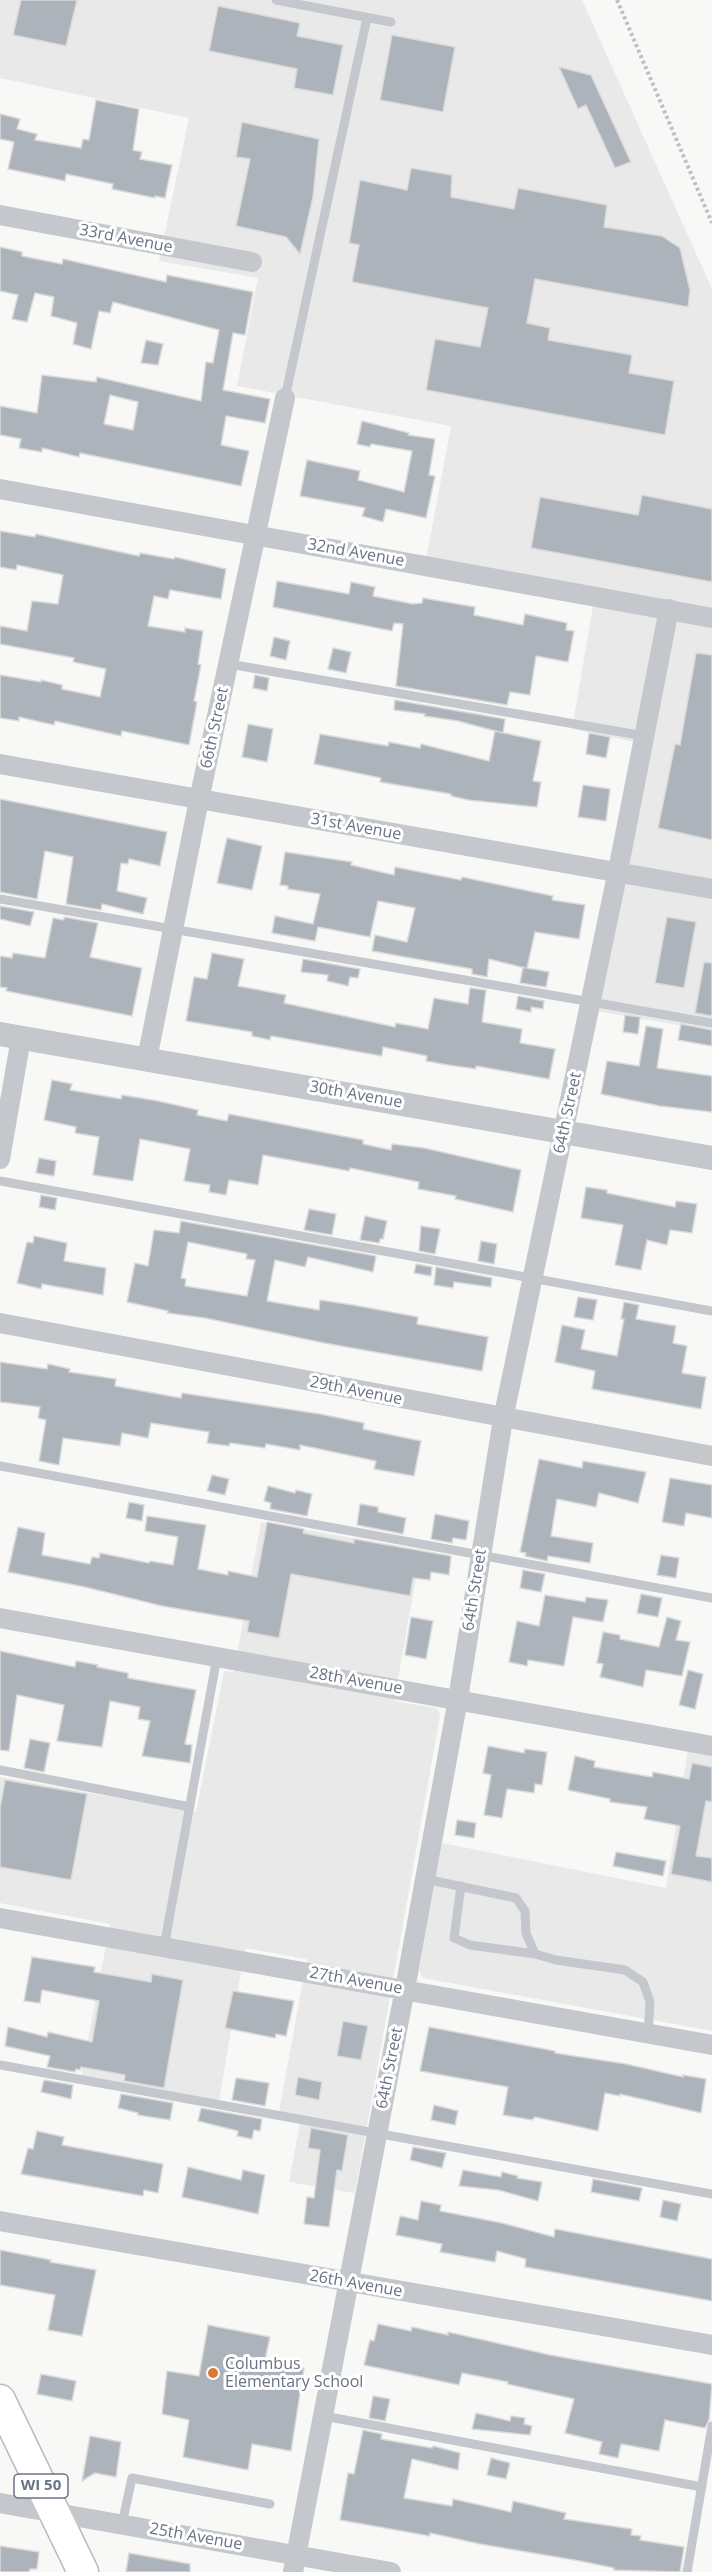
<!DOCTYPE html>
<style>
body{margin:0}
canvas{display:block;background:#f8f8f6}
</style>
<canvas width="712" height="2572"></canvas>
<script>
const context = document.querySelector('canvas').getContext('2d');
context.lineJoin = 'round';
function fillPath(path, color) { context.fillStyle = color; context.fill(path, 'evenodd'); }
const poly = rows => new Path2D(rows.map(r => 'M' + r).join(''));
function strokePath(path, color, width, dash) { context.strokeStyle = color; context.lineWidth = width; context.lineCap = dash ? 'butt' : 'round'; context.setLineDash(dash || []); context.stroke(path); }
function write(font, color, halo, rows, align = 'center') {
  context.font = font + ' "Open Sans",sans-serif'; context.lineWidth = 6; context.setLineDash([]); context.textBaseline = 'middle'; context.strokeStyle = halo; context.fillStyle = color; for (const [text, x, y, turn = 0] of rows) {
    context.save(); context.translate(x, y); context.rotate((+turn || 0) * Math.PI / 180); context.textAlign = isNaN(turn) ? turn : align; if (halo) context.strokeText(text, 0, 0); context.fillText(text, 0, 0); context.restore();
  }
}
const built = poly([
 [0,0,582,0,712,289,712,1031,579,1008,634,742,572,729,593,606,423,576,451,426,237,386,258,278,159,261,189,118,0,78],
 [261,1522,421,1550,394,1701,435,1708,439,1711,440,1716,355,2193,289,2182,301,2117,279,2112,307,1959,245,1948,219,2101,81,2076,110,1924,0,1903,0,1777,196,1812,224,1671,234,1672],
 [688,1750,712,1755,712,2031,423,1978,419,1971,442,1843,666,1888]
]);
const building = poly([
 [21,0,77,0,66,46,13,35,21,0],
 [218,6,300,23,297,36,343,45,333,95,294,88,297,69,209,51,218,6],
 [392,35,455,47,443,112,380,100,392,35],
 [559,67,591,75,631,162,615,168,586,105,578,109,559,67],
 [96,100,139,109,133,150,142,152,140,159,172,165,165,198,155,196,155,198,112,189,113,184,66,174,65,181,8,169,14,142,0,139,0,114,20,119,17,129,37,134,35,140,81,148,83,139,89,140,96,100],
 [242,122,319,139,313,197,300,254,286,237,236,226,250,159,236,157,242,122],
 [411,168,452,175,451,197,514,209,518,188,607,205,604,227,662,236,680,248,690,290,688,307,535,279,527,323,550,328,548,340,632,355,629,373,674,381,665,435,426,390,435,339,480,347,488,308,352,282,359,245,349,243,360,180,407,190,411,168],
 [0,247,22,252,22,256,62,264,63,259,166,282,167,275,253,292,245,335,233,333,223,390,270,399,265,423,226,416,221,445,249,451,241,486,80,453,79,457,42,448,42,452,19,448,21,439,0,435,0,406,37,413,42,375,96,382,97,377,201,401,206,362,213,363,219,330,113,302,110,313,99,311,91,349,73,344,77,323,51,316,54,297,35,293,27,322,12,319,18,295,0,291,0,247],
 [110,395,138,402,133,430,104,424,110,395],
 [146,340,163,344,158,365,141,363,146,340],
 [362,421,409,433,408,435,435,439,429,475,435,476,426,518,386,509,383,522,362,516,365,508,300,496,307,460,360,471,358,480,404,492,412,451,371,444,370,447,357,444,362,421],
 [642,495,712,509,712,582,531,548,540,497,638,515,642,495],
 [0,531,35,537,36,534,139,556,140,553,174,559,175,557,226,569,221,599,170,590,168,599,154,596,148,626,185,632,185,628,203,631,198,664,201,665,194,701,197,702,189,745,122,731,121,736,55,721,54,725,19,717,19,721,0,718,0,675,41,682,41,680,62,685,62,689,100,697,106,669,73,662,74,658,0,644,0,626,27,631,32,601,58,604,63,575,17,565,16,570,0,567,0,531],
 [277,581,349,594,351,582,375,587,373,596,413,604,422,603,423,598,475,607,474,615,523,625,525,614,567,623,566,630,574,631,568,662,536,656,530,695,510,692,507,705,396,686,403,624,394,623,392,631,273,607,277,581],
 [274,637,290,641,286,660,270,656,274,637],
 [333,648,351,652,346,673,328,669,333,648],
 [696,653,712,655,712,840,658,828,675,744,680,745,696,653],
 [255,675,269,678,267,691,253,688,255,675],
 [395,700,505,719,503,733,458,721,424,716,425,714,394,710,395,700],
 [248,724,273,729,267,762,242,757,248,724],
 [495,731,541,741,533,781,541,782,537,807,468,800,451,796,451,794,380,782,381,778,314,764,320,734,388,746,389,742,420,748,421,744,489,761,495,731],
 [589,733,610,737,606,758,586,754,589,733],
 [583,785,610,789,606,821,578,817,583,785],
 [0,799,167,832,160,866,129,859,128,864,121,863,117,891,147,898,143,914,102,904,101,910,66,904,73,857,45,851,37,899,0,892,0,799],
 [227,838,262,846,252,890,217,883,227,838],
 [285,852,352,862,351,865,394,875,395,867,461,880,462,877,553,896,552,900,585,905,579,939,535,932,527,968,549,972,546,987,520,983,523,967,525,968,489,959,487,977,472,974,472,969,372,951,375,935,407,942,415,908,378,901,370,937,318,927,315,941,272,933,275,916,313,924,320,894,288,889,288,886,280,885,285,852],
 [0,906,34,912,30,926,0,919,0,906],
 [64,917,98,923,90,957,142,968,132,1016,6,991,7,988,0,987,0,956,12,958,13,953,45,958,53,918,64,920,64,917],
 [667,917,696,922,684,988,655,983,667,917],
 [212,953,244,959,238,986,286,995,284,1003,395,1027,396,1023,428,1029,434,998,468,1004,470,988,486,990,482,1022,522,1029,520,1043,555,1049,549,1079,476,1066,476,1069,448,1065,426,1061,427,1056,383,1047,382,1056,271,1036,270,1040,252,1036,252,1032,186,1021,194,977,207,979,212,953],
 [303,959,360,969,358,978,350,977,348,986,327,981,328,975,301,972,303,959],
 [704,962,712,963,712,1016,695,1013,704,962],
 [518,996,544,1001,543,1009,531,1007,531,1012,516,1009,518,996],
 [625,1015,640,1017,638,1034,623,1032,625,1015],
 [681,1024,712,1030,712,1046,678,1040,681,1024],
 [646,1026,663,1029,657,1068,712,1076,712,1112,660,1106,601,1094,607,1061,639,1066,646,1026],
 [52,1080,72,1084,70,1090,121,1099,122,1095,158,1101,198,1110,197,1115,227,1121,229,1114,363,1140,363,1144,391,1150,392,1144,424,1148,521,1170,513,1212,455,1199,456,1196,418,1189,419,1182,350,1168,349,1171,263,1155,258,1185,229,1180,226,1195,209,1192,210,1185,184,1181,190,1149,140,1139,133,1181,93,1175,99,1137,75,1133,76,1127,44,1120,52,1080],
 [39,1158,56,1161,54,1176,36,1173,39,1158],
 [586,1187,607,1190,607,1193,675,1207,676,1201,697,1204,692,1233,670,1230,667,1245,647,1240,641,1270,615,1265,623,1225,581,1218,586,1187],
 [41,1195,57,1198,55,1210,39,1207,41,1195],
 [309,1209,336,1214,332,1235,304,1230,309,1209],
 [365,1216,387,1221,383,1239,380,1239,379,1243,360,1240,365,1216],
 [181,1221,376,1256,373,1272,308,1257,305,1267,275,1260,267,1301,319,1310,320,1300,353,1305,418,1317,417,1324,488,1337,482,1371,324,1343,205,1318,167,1313,168,1311,127,1302,135,1263,148,1266,154,1230,179,1233,181,1221],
 [188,1242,247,1254,246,1259,255,1260,247,1296,185,1286,186,1279,181,1278,188,1242],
 [421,1226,440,1229,435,1254,419,1251,421,1226],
 [34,1236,67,1243,64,1261,106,1268,103,1295,42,1284,41,1289,17,1283,27,1242,33,1243,34,1236],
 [481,1241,497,1244,494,1264,478,1261,481,1241],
 [416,1264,432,1267,431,1276,414,1273,416,1264],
 [436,1267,492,1278,491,1287,454,1282,453,1288,434,1285,436,1267],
 [578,1297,597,1300,593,1320,574,1317,578,1297],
 [624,1302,639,1305,636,1319,676,1326,673,1343,687,1346,682,1373,706,1377,701,1409,592,1389,595,1371,555,1362,562,1325,585,1330,581,1349,617,1356,624,1319,621,1319,624,1302],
 [0,1362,47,1369,48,1364,70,1369,69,1372,116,1379,115,1386,181,1398,182,1393,320,1414,364,1423,363,1429,421,1441,414,1476,374,1469,376,1461,300,1445,300,1450,266,1444,265,1448,230,1443,229,1446,207,1443,209,1432,151,1423,148,1438,122,1433,120,1446,63,1438,59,1465,39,1461,46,1420,38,1418,40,1407,0,1402,0,1362],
 [539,1459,582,1468,583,1461,646,1472,638,1503,599,1493,596,1507,557,1499,551,1536,593,1543,590,1563,548,1556,547,1561,525,1556,526,1553,520,1552,539,1459],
 [212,1475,229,1479,225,1495,207,1491,212,1475],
 [670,1478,712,1485,712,1518,686,1513,684,1526,662,1522,670,1478],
 [268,1486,295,1493,296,1490,312,1494,307,1516,270,1509,271,1503,264,1501,268,1486],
 [129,1502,144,1505,142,1521,126,1518,129,1502],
 [360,1504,378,1507,378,1512,406,1518,403,1534,357,1525,360,1504],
 [435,1514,469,1521,466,1540,453,1538,452,1543,431,1539,435,1514],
 [147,1516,206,1525,198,1569,228,1575,228,1571,257,1577,267,1522,304,1529,303,1533,354,1543,354,1539,451,1556,449,1575,431,1572,430,1580,413,1578,410,1596,291,1574,279,1638,247,1632,249,1621,162,1606,85,1587,8,1572,18,1527,45,1533,42,1555,90,1564,92,1557,99,1558,100,1553,149,1563,150,1561,173,1565,178,1537,145,1531,147,1516],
 [661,1555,679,1558,676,1578,657,1575,661,1555],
 [523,1570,545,1574,541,1592,520,1588,523,1570],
 [641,1594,662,1598,658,1617,637,1613,641,1594],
 [545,1595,585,1602,586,1597,608,1600,603,1622,573,1617,564,1666,528,1660,527,1666,509,1662,517,1621,539,1626,545,1595],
 [411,1617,433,1621,426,1659,405,1655,411,1617],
 [667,1617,681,1621,676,1640,690,1642,682,1676,646,1670,643,1687,600,1677,603,1664,597,1663,603,1632,620,1635,620,1639,659,1647,667,1617],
 [0,1651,75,1667,76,1661,98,1665,97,1667,128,1673,128,1678,196,1690,185,1744,192,1745,190,1763,142,1756,150,1721,138,1719,140,1707,110,1701,102,1747,57,1741,64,1705,17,1695,9,1751,0,1750,0,1651],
 [688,1670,703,1674,695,1709,679,1705,688,1670],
 [30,1739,50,1743,44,1772,24,1768,30,1739],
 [488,1746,524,1753,525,1749,547,1752,542,1785,535,1784,534,1793,507,1789,502,1818,484,1815,491,1775,483,1773,488,1746],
 [575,1756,595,1761,594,1767,652,1777,653,1772,689,1779,692,1763,712,1767,712,1802,706,1801,696,1856,712,1858,712,1882,671,1874,680,1826,644,1819,647,1807,610,1802,610,1799,568,1790,575,1756],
 [5,1780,87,1794,71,1880,0,1867,0,1808,5,1780],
 [457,1820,476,1823,474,1838,455,1835,457,1820],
 [616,1852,666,1861,663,1876,613,1866,616,1852],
 [32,1957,95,1967,94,1972,151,1982,152,1974,183,1980,164,2088,124,2081,125,2075,81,2067,80,2070,76,2069,75,2072,47,2067,50,2056,5,2046,8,2027,47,2037,48,2032,92,2042,99,2001,42,1990,40,2003,24,2001,32,1957],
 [233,1991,294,2001,286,2036,276,2034,275,2038,225,2028,233,1991],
 [343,2021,368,2026,361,2060,337,2056,343,2021],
 [429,2027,555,2051,555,2053,626,2064,683,2077,683,2075,706,2079,701,2113,620,2094,620,2096,605,2093,598,2131,535,2117,532,2120,503,2115,508,2087,420,2071,429,2027],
 [298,2077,322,2082,319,2100,295,2095,298,2077],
 [236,2078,269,2083,265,2106,232,2100,236,2078],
 [44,2080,73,2085,71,2099,41,2092,44,2080],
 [121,2094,173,2103,170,2120,138,2115,138,2113,118,2108,121,2094],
 [434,2105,458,2111,455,2125,431,2120,434,2105],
 [201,2108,262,2119,260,2131,254,2130,252,2139,237,2136,238,2131,198,2121,201,2108],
 [311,2128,348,2135,342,2171,337,2170,329,2227,304,2224,307,2197,314,2198,320,2150,308,2148,311,2128],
 [37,2131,64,2137,62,2145,163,2164,158,2193,144,2190,143,2196,21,2174,28,2148,33,2149,37,2131],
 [413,2147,446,2153,442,2168,410,2160,413,2147],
 [188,2167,241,2180,243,2170,265,2175,258,2214,182,2197,188,2167],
 [463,2170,501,2177,502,2172,518,2176,517,2178,542,2182,538,2201,498,2190,459,2186,463,2170],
 [593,2179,642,2188,639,2201,591,2192,593,2179],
 [663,2200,681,2204,677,2221,660,2217,663,2200],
 [421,2201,441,2205,440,2211,502,2223,554,2237,555,2229,712,2259,712,2301,525,2267,526,2259,497,2251,495,2262,440,2252,442,2244,396,2235,400,2216,418,2220,421,2201],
 [0,2250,51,2260,50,2262,96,2270,82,2336,48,2330,55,2295,0,2285,0,2250],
 [378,2324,411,2331,412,2327,448,2335,448,2332,550,2355,712,2384,709,2420,705,2428,665,2420,659,2451,621,2444,618,2458,599,2454,602,2442,565,2433,574,2399,507,2384,508,2382,462,2373,459,2385,364,2365,370,2340,374,2341,378,2324],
 [208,2325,270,2337,265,2360,304,2368,291,2451,252,2444,248,2470,183,2457,189,2420,162,2414,167,2371,199,2376,208,2325],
 [41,2374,76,2381,72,2401,37,2394,41,2374],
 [373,2396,390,2399,385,2421,369,2418,373,2396],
 [476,2413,510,2421,511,2416,525,2418,524,2424,532,2426,530,2435,472,2429,476,2413],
 [363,2430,382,2434,381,2439,432,2448,433,2446,460,2453,458,2470,412,2459,404,2498,452,2506,453,2499,511,2512,513,2501,566,2513,564,2519,632,2529,631,2535,641,2536,640,2540,684,2547,680,2572,614,2570,614,2568,580,2561,480,2544,430,2533,430,2536,340,2520,348,2473,354,2474,363,2430],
 [90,2436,121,2442,116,2477,95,2473,82,2481,90,2436],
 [491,2458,510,2463,506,2479,487,2475,491,2458],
 [0,2546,39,2552,37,2569,30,2569,29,2572,0,2572,0,2546],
 [129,2553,190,2564,190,2572,126,2572,129,2553]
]);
const path = poly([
 [617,0,712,223]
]);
const service = poly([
 [276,0,391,22],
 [285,398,367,18],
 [229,664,644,736],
 [0,899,712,1023],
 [0,1181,712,1311],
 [0,1466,712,1598],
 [0,1770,190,1807],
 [425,1879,516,1898,525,1911,526,1933,535,1954,556,1960,625,1970,643,1982,650,2002,648,2034],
 [461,1886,454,1938,470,1945,535,1954],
 [164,1947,217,1657],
 [0,2065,712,2194],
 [324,2416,702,2487],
 [122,2524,132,2478,270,2504],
 [687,2572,712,2426]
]);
const minor = poly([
 [0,215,252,262],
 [0,489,712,618],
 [0,764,712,889],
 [147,1059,199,800,285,398],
 [0,1159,21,1038],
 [0,1323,712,1456],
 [0,1618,712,1746],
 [0,1918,712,2045],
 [0,2221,712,2345],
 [0,2503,391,2572],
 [293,2572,405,1989,458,1699,503,1419,618,871,669,609]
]);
const tertiary = poly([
 [0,1034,712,1158]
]);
const primary = poly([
 [0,2400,83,2572]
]);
const markers = [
 [213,2373,6,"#d87b36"]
];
const shields = [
 [41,2486,54]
];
const shieldNames = [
 ["WI 50",41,2486]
];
const streetNames = [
 ["33rd Avenue",126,239,11],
 ["32nd Avenue",356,553,10],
 ["66th Street",215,728,-78],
 ["31st Avenue",356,827,10],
 ["30th Avenue",356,1095,10],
 ["64th Street",568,1113,-78],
 ["29th Avenue",356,1391,11],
 ["64th Street",475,1590,-81],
 ["28th Avenue",356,1681,10],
 ["27th Avenue",356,1981,10],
 ["64th Street",390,2068,-79],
 ["26th Avenue",356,2284,10],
 ["25th Avenue",196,2537,10]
];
const poiNames = [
 ["Columbus",225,2364],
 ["Elementary School",225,2382]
];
fillPath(built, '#e9e9e9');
fillPath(building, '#adb3ba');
strokePath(building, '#dadad8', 1.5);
strokePath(primary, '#b7babf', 33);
strokePath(path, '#bebfc2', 4, [3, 3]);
strokePath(service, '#c4c7cb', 9);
strokePath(minor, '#c4c7cb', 20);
strokePath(tertiary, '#c4c7cb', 24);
strokePath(primary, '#fff', 30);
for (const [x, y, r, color] of markers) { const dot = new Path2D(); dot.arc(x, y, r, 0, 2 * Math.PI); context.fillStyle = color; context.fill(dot); strokePath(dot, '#fff', 2); }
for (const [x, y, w] of shields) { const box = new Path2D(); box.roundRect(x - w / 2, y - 12, w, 24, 4.5); context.fillStyle = '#fff'; context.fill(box); strokePath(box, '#697385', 1.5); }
write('bold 15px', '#697385', null, shieldNames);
write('16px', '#697385', '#fff', streetNames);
write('16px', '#697385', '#fff', poiNames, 'left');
</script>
